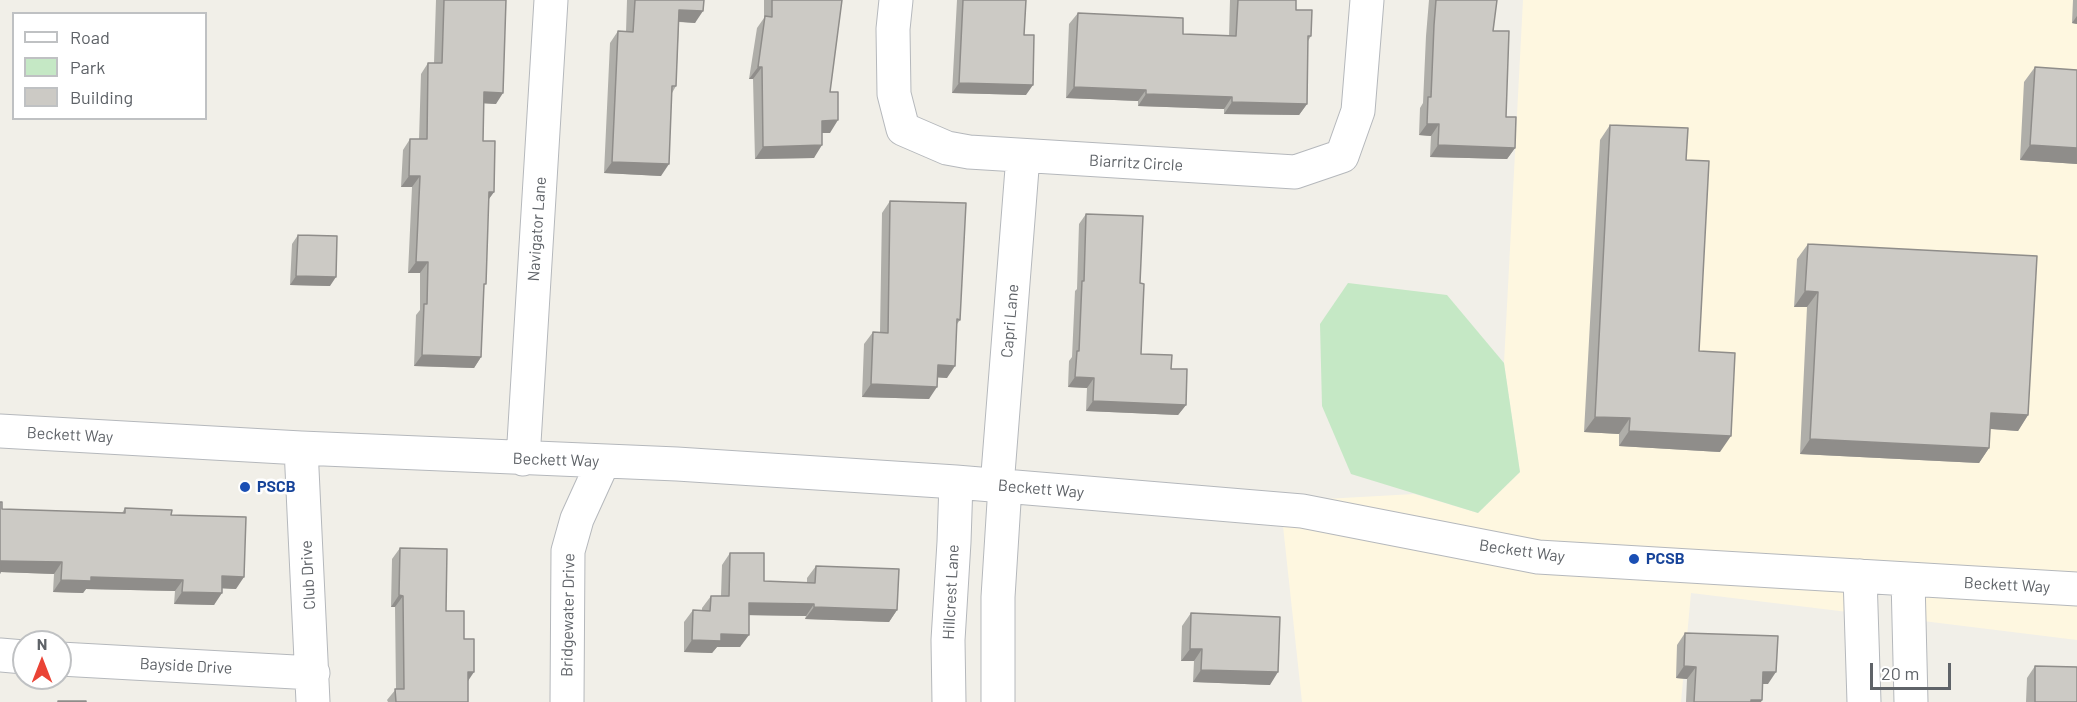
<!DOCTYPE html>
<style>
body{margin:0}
#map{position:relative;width:2077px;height:702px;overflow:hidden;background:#f1efe8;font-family:Barlow,sans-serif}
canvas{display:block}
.legend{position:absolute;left:12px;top:12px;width:195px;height:108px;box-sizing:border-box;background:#fff;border:2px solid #bfc1c3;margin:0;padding:8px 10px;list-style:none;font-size:18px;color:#5f6368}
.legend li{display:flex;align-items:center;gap:12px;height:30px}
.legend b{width:30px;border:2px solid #bfc1c3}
.north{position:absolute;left:12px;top:630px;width:60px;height:60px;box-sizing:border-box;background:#fff;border:2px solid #bfc1c3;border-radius:50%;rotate:0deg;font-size:16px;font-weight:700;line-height:24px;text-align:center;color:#5f6368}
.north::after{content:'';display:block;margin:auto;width:21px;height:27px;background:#ea4335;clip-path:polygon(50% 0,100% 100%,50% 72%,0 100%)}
.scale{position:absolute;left:1870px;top:663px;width:81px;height:27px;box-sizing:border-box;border:3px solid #5f6368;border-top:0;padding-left:8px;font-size:18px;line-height:21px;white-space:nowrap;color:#5f6368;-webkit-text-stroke:4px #fff;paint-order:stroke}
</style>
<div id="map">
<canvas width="2077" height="702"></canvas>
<ul class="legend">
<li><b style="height:8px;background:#fff"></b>Road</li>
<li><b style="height:16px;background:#c5e8c5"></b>Park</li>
<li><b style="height:16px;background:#cccac5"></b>Building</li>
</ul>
<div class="north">N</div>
<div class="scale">20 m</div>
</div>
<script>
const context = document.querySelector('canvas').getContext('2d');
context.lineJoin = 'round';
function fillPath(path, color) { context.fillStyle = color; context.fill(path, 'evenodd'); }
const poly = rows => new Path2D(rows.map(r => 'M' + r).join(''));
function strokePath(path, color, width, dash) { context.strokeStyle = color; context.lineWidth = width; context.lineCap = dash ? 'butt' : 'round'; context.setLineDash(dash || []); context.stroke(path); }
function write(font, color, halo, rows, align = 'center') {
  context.font = font + ' Barlow,sans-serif'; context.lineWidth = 5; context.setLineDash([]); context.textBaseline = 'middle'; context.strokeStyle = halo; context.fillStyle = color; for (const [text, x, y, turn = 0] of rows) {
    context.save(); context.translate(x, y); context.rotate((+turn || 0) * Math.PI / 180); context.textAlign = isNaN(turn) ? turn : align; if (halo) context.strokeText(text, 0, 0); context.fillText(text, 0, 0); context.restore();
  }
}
const commercial = poly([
 [1523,0,2077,0,2077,574,1540,541,1325,499,1414,494,1478,513,1520,472,1504,363],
 [1283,526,1847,591,1848,612,1691,593,1681,702,1302,702],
 [1923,596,2077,605,2077,640,1923,621]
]);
const green = poly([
 [1348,283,1447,295,1504,363,1520,472,1478,513,1351,474,1322,406,1320,324]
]);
const minor = poly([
 [896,0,893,29,894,94,903,129,947,148,969,152,1295,172,1342,156,1358,111,1367,0],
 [0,431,301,448,677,464,956,482,1302,511,1538,557,2077,589],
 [301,448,313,702],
 [523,459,551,0],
 [997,486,1023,156],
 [1860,576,1864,702],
 [1908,579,1911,702],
 [0,655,24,657],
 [60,659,313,673],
 [567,702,568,551,577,519,603,462],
 [949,702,948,640,954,542,956,482],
 [998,702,998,597,1005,486]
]);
const wall = poly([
 [436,0,506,0,496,104,484,103,483,141,494,192,488,200,481,357,474,368,414,366,416,315,420,310,420,273,408,273,412,187,401,187,403,150,410,139,419,139,421,74,428,63,434,63],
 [627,0,704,0,695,23,679,22,676,86,672,93,661,176,604,173,610,43,618,31,626,32],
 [764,0,842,0,830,92,830,133,822,133,814,158,755,159,753,79,749,79,757,28,764,18],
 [957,0,1026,0,1024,35,1026,95,952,93],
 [1230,0,1296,0,1296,10,1311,36,1308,41,1307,104,1299,115,1224,114,1224,109,1138,106,1138,101,1066,98,1069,24,1078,13,1183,34,1229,36],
 [1429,0,1497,0,1493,31,1506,117,1515,148,1507,159,1430,157,1431,136,1419,135,1420,108,1423,103,1426,36],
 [2073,0,2077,0,2077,24,2072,23],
 [2035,67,2077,70,2077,164,2020,160,2024,82],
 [1610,125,1686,160,1699,351,1720,452,1619,446,1619,434,1584,432,1600,140],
 [890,201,960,320,957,324,947,378,938,377,929,399,862,397,864,344,873,332,880,332,882,213],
 [1086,214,1140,283,1141,354,1171,369,1186,405,1178,415,1086,411,1087,388,1068,387,1069,361,1072,357,1075,291,1077,289,1079,224],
 [298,235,330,286,290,285,292,244],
 [1808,244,2028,415,2018,431,1990,429,1989,448,1979,463,1800,454,1807,307,1794,307,1797,259],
 [125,508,171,515,236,589,222,588,214,605,174,604,175,591,86,589,83,593,53,592,54,574,1,572,2,509,122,513],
 [400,548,446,611,464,639,468,682,468,702,388,702,387,700,396,689,395,607,391,607,392,559],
 [730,553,764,581,807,583,807,578,816,566,897,610,889,622,805,619,806,616,749,615,740,647,717,647,712,653,684,652,684,622,693,610,702,611,702,608,711,596,721,596,722,565],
 [1191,613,1270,685,1193,682,1194,661,1181,661,1182,626],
 [1685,633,1768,684,1763,684,1761,702,1686,702,1687,679,1676,678,1677,645],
 [2035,666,2077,702,2026,702,2027,678]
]);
const shadedWall = poly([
 [679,10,703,11,695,23,671,21],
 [2077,16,2077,24,2072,23],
 [758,67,762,67,753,79,749,79],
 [959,83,1033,85,1026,95,952,93],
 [1074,87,1146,90,1138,101,1066,98],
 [484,92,503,93,496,104,477,103],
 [1146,94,1232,97,1224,109,1138,106],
 [1232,102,1307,104,1299,115,1224,114],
 [838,120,830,133,813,133,822,121],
 [1427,124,1439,124,1431,136,1419,135],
 [822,145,814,158,755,159,763,147],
 [1438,145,1515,148,1507,159,1430,157],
 [2030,145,2077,148,2077,164,2020,160],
 [612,162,669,164,661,176,604,173],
 [409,176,420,176,412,187,401,187],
 [489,192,494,192,486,203],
 [416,262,428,262,420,273,408,273],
 [296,276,336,277,330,286,290,285],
 [1805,291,1818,292,1807,307,1794,307],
 [422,355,481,357,474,368,414,366],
 [938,365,955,366,947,378,929,377],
 [1075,377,1094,378,1087,388,1068,387],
 [871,384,937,387,929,399,862,397],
 [1093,401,1186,405,1178,415,1086,411],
 [1991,413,2028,415,2018,431,1980,428],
 [1595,417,1630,418,1619,434,1584,432],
 [1629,431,1731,436,1720,452,1619,446],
 [1810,439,1989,448,1979,463,1800,454],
 [1,561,62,562,54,574,0,572],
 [222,576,244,577,236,589,214,588],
 [91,577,183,580,175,591,86,589,83,593,53,592,61,580],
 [182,592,222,593,214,605,174,604],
 [399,595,403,596,395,607,391,607],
 [749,603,814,604,806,616,741,615],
 [814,607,897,610,889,622,805,619],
 [721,634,749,635,740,647,717,647,712,653,684,652,692,640],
 [1190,649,1202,649,1194,661,1181,661],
 [1684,666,1696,667,1687,679,1676,678],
 [1201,670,1278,672,1270,685,1193,682],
 [468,672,474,672,466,684],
 [1763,672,1776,672,1768,684,1755,684],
 [1751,700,1762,700,1761,702,1750,702]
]);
const building = poly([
 [444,0,506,0,503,93,484,92,483,141,495,141,494,192,489,192,486,284,484,284,481,357,422,355,424,304,427,304,428,262,416,262,420,176,409,176,410,139,427,139,428,63,442,63,444,0],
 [635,0,704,0,703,11,679,10,676,86,672,86,669,164,612,162,618,31,633,32,635,0],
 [772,0,842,0,830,92,838,92,838,120,822,121,822,145,763,147,762,67,758,67,765,16,772,17,772,0],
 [963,0,1026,0,1024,35,1034,35,1033,85,959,83,963,0],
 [1238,0,1296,0,1296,10,1312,10,1311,36,1308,36,1307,104,1232,102,1232,97,1146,94,1146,90,1074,87,1078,13,1183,18,1183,34,1236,36,1238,0],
 [1436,0,1497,0,1493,31,1509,31,1506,117,1516,117,1515,148,1438,145,1439,124,1427,124,1428,97,1431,97,1434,25,1436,0],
 [2035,67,2077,70,2077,148,2030,145,2035,67],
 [1610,125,1688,128,1686,160,1709,161,1699,351,1735,353,1731,436,1629,431,1630,418,1595,417,1610,125],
 [890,201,966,203,960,320,957,319,955,366,938,365,937,387,871,384,873,332,888,333,890,201],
 [1086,214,1143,216,1140,283,1144,284,1141,354,1172,355,1171,369,1187,369,1186,405,1093,401,1094,378,1075,377,1077,351,1079,351,1082,281,1084,281,1086,214],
 [298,235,337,236,336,277,296,276,298,235],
 [1808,244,2037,256,2028,415,1991,413,1989,448,1810,439,1818,292,1805,291,1808,244],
 [0,502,2,502,2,509,125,513,125,508,172,510,171,515,246,517,244,577,222,576,222,593,182,592,183,580,91,577,91,581,61,580,62,562,1,561,0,573,0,502],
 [400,548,447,549,446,611,464,611,464,639,474,639,474,672,468,672,468,702,396,702,395,689,404,689,403,596,399,595,400,548],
 [730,553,764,553,764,581,815,583,816,566,899,569,897,610,814,607,814,604,749,603,749,635,721,634,721,641,692,640,693,610,710,611,711,596,729,596,730,553],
 [1191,613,1280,617,1278,672,1201,670,1202,649,1190,649,1191,613],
 [1685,633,1778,636,1776,672,1763,672,1762,700,1751,700,1751,702,1694,702,1696,667,1684,666,1685,633],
 [2035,666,2077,667,2077,702,2035,702,2035,666],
 [58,701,86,701,86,702,58,702,58,701]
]);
const markers = [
 [245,487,6,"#1a4fb4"],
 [1634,559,6,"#1a4fb4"]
];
const streetNames = [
 ["Biarritz Circle",1136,163,3],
 ["Navigator Lane",537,229,-86],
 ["Capri Lane",1010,321,-85],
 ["Beckett Way",70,435,3],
 ["Beckett Way",556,460,2],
 ["Beckett Way",1041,489,5],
 ["Beckett Way",1522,551,8],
 ["Club Drive",308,575,-93],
 ["Beckett Way",2007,585,3],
 ["Hillcrest Lane",951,592,-87],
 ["Bridgewater Drive",568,615,-89],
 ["Bayside Drive",186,666,3]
];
const transitNames = [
 ["PSCB",257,487],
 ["PCSB",1646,559]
];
fillPath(commercial, '#fef7e0');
fillPath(green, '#c5e8c5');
strokePath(minor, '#b5b8bc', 35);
strokePath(minor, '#fff', 33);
fillPath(wall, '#afaea9');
fillPath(shadedWall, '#8f8d8a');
fillPath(building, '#cccac5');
strokePath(building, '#8f8d8a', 1.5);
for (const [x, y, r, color] of markers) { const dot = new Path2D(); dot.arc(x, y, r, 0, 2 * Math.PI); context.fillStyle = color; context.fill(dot); strokePath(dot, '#fff', 2); }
write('16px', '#5f6368', '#fff', streetNames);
write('bold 16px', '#164399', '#fff', transitNames, 'left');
</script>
